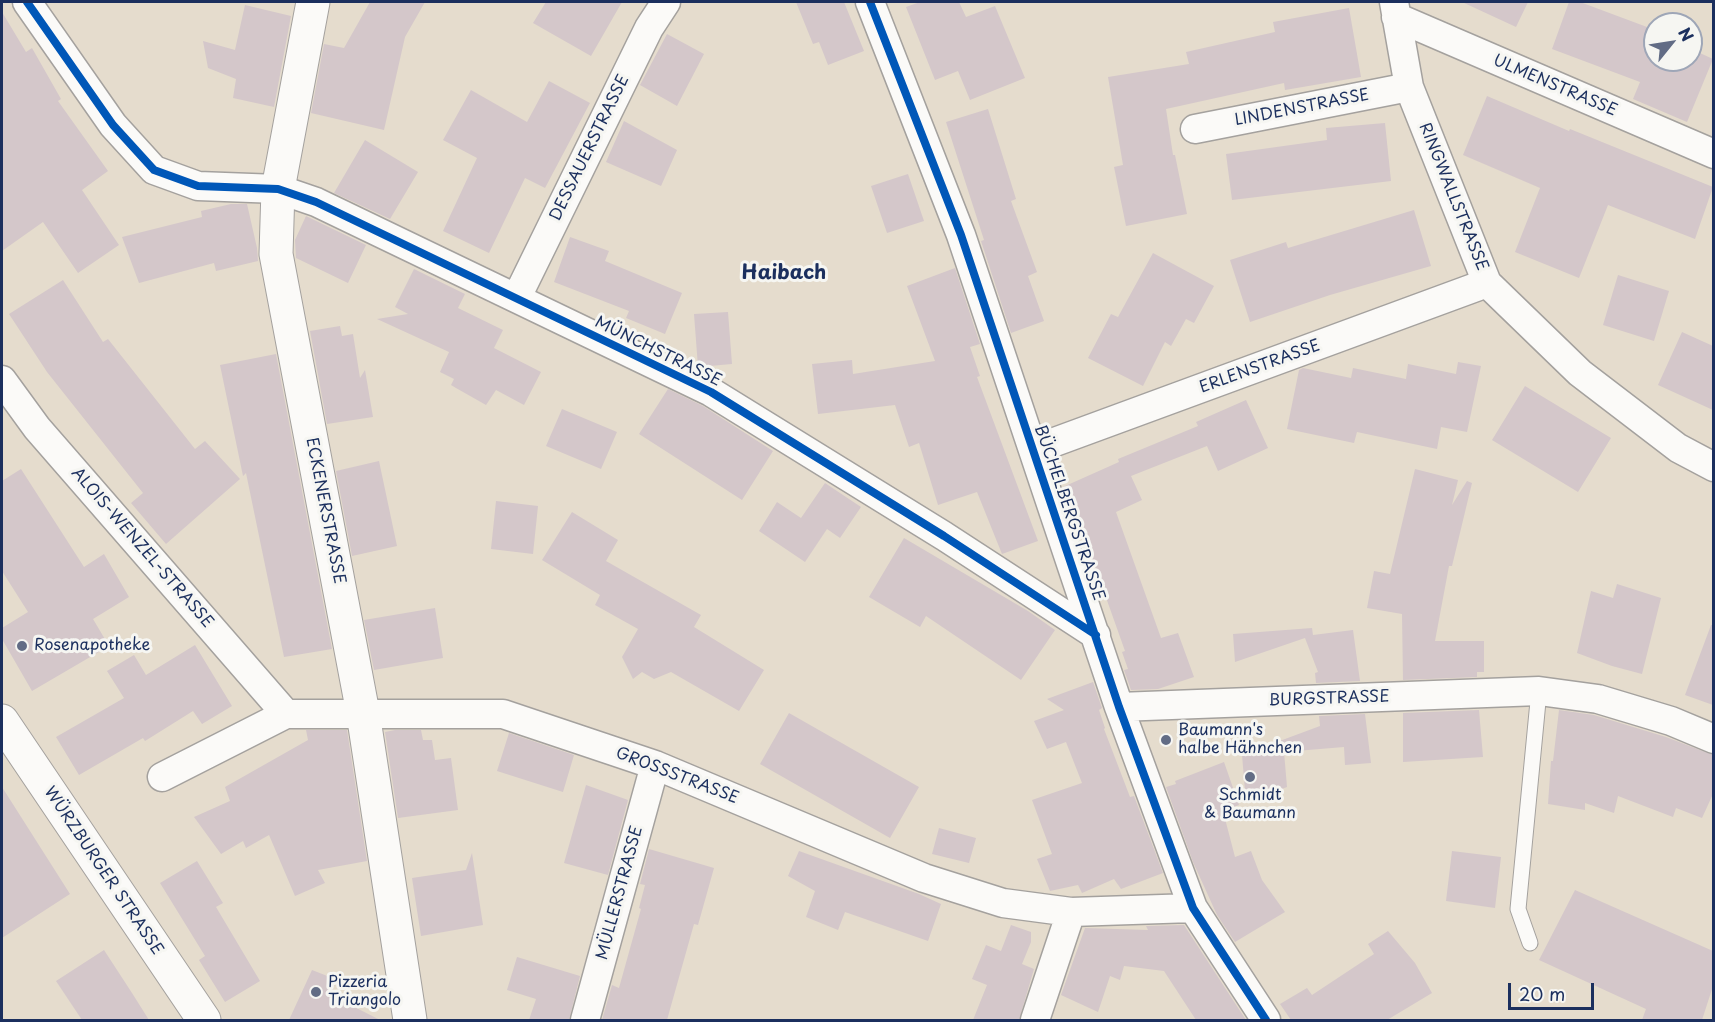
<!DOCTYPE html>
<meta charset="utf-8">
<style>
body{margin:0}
#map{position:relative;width:1715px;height:1022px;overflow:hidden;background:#e5dccd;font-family:"Playpen Sans",sans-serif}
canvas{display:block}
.frame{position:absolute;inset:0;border:3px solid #1b2f5e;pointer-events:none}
.north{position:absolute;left:1643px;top:12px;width:60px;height:60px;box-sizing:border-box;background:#f6f6f2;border:2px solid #9ea6b7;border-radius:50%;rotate:60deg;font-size:16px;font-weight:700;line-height:24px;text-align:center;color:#1b2f5e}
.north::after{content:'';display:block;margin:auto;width:21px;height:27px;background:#626c85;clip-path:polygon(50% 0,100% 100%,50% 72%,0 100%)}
.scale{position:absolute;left:1508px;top:983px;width:86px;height:27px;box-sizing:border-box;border:3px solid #1b2f5e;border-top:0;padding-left:8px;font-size:18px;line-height:21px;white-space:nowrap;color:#1b2f5e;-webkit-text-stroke:4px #f6f6f2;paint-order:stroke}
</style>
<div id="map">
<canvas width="1715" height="1022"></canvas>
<div class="frame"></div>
<div class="north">N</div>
<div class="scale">20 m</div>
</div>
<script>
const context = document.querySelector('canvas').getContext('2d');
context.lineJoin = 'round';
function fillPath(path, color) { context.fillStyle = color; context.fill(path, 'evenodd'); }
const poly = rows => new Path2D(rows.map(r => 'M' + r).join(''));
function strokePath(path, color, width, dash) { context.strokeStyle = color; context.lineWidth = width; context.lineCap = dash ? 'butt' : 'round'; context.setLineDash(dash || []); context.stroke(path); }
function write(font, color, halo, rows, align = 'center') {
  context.font = font + ' "Playpen Sans",sans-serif'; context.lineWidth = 6; context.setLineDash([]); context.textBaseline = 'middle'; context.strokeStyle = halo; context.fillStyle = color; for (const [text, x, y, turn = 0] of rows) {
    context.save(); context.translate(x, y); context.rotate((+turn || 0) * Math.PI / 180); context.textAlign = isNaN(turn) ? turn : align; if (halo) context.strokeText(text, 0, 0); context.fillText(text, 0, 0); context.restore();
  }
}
const building = poly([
 [370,2,425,2,405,37,384,130,311,113,324,44,344,48],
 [546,2,622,2,591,56,533,23],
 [796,2,844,2,864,51,828,65,819,42,813,44],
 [920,2,959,2,966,17,995,6,1025,78,970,100,958,71,935,80,906,7],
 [1462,2,1528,2,1516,27],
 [1569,2,1580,2,1655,30,1655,60,1691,60,1691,49,1713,59,1687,122,1633,99,1640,82,1552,49],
 [245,5,291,16,274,107,233,98,236,79,208,68,203,41,235,50],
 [1349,8,1361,77,1285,90,1284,83,1166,109,1173,155,1175,155,1187,214,1126,226,1114,167,1123,165,1108,77,1189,64,1186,52,1275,32,1273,22],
 [2,12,26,52,32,48,61,99,58,101,108,171,82,190,119,245,78,273,43,222,2,251],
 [667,34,704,54,677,106,640,85],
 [549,81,590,103,545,188,525,178,489,253,443,231,477,158,443,140,471,90,527,122],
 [1487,96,1569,131,1570,129,1713,187,1695,239,1608,205,1579,278,1515,252,1540,188,1463,155],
 [988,109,1016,199,1011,201,1037,272,1028,276,1044,321,1011,333,981,241,984,240,946,122],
 [624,121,677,150,661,186,606,162],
 [1385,123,1391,181,1232,200,1226,154,1327,140,1326,128],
 [365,140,418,172,390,219,334,193],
 [908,174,924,221,887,233,871,186],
 [231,204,247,204,257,248,258,261,216,271,214,263,139,283,122,237,202,217,201,211],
 [1414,210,1431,266,1330,295,1250,322,1230,260,1286,242,1288,248],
 [306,216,366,245,348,283,296,258,295,240],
 [570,237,609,251,605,261,682,293,665,334,626,318,629,311,554,282],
 [1153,253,1214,286,1194,323,1186,319,1171,346,1165,342,1143,386,1088,358,1111,314,1118,317],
 [955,268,980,344,970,347,980,376,977,377,1038,541,1002,554,977,492,938,505,919,443,909,447,895,405,818,414,812,364,852,360,853,374,935,361,907,286],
 [414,269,465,294,458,308,503,330,494,348,541,372,524,405,496,390,486,405,456,388,451,385,454,379,440,372,449,352,377,319,408,314,395,307],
 [1618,275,1669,291,1654,341,1603,325],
 [63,280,103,342,108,339,195,449,205,441,240,479,166,544,131,503,143,493,47,372,9,314],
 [728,312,732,364,698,367,694,314],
 [340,326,342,336,353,334,360,378,365,370,373,417,327,424,310,331],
 [1682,332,1713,346,1713,410,1658,385],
 [276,354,332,649,284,657,246,473,243,476,220,365],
 [1458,362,1481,366,1467,432,1441,427,1437,449,1357,432,1354,443,1287,429,1299,370,1303,368,1351,378,1353,368,1406,379,1408,364,1456,374],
 [1525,386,1611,438,1578,492,1492,440],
 [668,389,703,406,773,451,742,500,639,434],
 [1246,400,1268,448,1218,471,1207,446,1131,476,1142,500,1116,512,1161,638,1178,633,1194,677,1158,689,1131,690,1124,670,1128,669,1122,652,1125,651,1082,530,1063,487,1119,462,1118,459,1198,426,1196,422],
 [562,409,617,432,601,469,546,446],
 [379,461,397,546,352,556,336,471],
 [21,469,84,567,104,554,129,597,93,619,109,646,32,691,2,639,2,628,28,612,2,571,2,481],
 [1415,469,1458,480,1452,505,1467,481,1472,483,1452,566,1449,566,1435,641,1484,641,1484,672,1477,672,1477,677,1403,680,1402,614,1367,608,1374,571,1390,574],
 [825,483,861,507,840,538,827,529,805,562,759,531,777,502,801,518],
 [496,501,538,506,533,554,491,549],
 [572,512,618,540,606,561,701,615,694,627,764,670,739,711,671,672,654,679,642,672,633,679,622,657,638,629,595,605,600,595,542,560],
 [904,538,1028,611,1055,630,1021,680,926,616,920,627,869,597],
 [1617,584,1661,598,1642,674,1612,666,1577,653,1591,591,1613,598],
 [435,608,443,658,374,670,364,620],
 [1711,625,1713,625,1713,705,1685,695],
 [1312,628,1313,635,1353,630,1360,681,1316,683,1315,673,1318,672,1305,638,1235,662,1233,634],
 [195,645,232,706,202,724,193,711,145,741,143,738,79,775,56,737,124,698,107,671,134,655,146,675],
 [1093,682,1102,708,1099,710,1105,728,1104,729,1130,797,1134,796,1163,873,1121,889,1114,879,1082,893,1078,885,1050,891,1037,859,1052,854,1032,800,1082,783,1066,742,1047,749,1034,721,1064,710,1047,699],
 [1479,710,1483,757,1403,762,1403,713],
 [1559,710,1594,715,1666,737,1713,755,1713,794,1702,818,1676,808,1673,817,1618,796,1614,813,1585,803,1585,810,1548,804,1551,761,1553,761],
 [789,713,919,787,890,838,760,764],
 [1365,714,1371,763,1345,765,1344,747,1284,752,1287,787,1246,802,1242,755,1320,726,1319,716],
 [306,730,347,730,367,861,318,870,325,883,295,896,269,835,246,848,243,841,221,854,194,817,230,801,225,787,308,740],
 [395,730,421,730,423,740,432,740,435,760,451,758,458,810,398,818,385,732],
 [509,733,574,755,563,792,497,771],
 [1224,762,1239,805,1223,811,1235,857,1251,851,1262,880,1285,912,1235,942,1217,915,1193,862,1166,787,1176,784,1175,781],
 [586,785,628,800,608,875,564,863],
 [2,787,70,894,2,938],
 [939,828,976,838,969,863,932,854],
 [649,849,714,868,698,925,694,924,667,1020,602,1020,612,985,619,988,641,909,639,908,645,885,640,884],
 [799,851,919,894,941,904,928,941,845,912,838,930,806,917,815,891,788,876],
 [1452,851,1501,857,1495,908,1446,901],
 [472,853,483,925,421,936,412,878,466,870],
 [197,861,223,903,216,907,260,981,225,1002,199,960,205,956,160,883],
 [1575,890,1713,951,1713,986,1702,1020,1642,1020,1646,1009,1539,960],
 [1011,925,1031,932,1031,942,1022,964,1034,969,1019,1020,973,1020,987,985,972,979,986,945,1001,951],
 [1184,925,1246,1020,1196,1020,1164,971,1124,966,1120,980,1110,976,1098,1012,1061,995,1085,928,1148,930,1146,926],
 [1388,931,1415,963,1432,993,1387,1020,1291,1020,1280,1004,1307,988,1312,995,1374,954,1368,944],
 [104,950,132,993,149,1020,82,1020,56,981],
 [517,957,580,976,569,1020,529,1020,536,999,507,990],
 [312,970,335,979,329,994,380,1020,289,1020]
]);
const lane = poly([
 [1530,943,1518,909,1539,691]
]);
const street = poly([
 [27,2,113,125,154,170,198,186,278,189,316,202,711,392,944,536,1096,635],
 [870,2,961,235,1119,707,1193,908,1266,1020],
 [1394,2,1409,87,1487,283,1580,373,1678,448,1714,467],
 [1396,17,1714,154],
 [1195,129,1409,87],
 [517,297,649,28,666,2],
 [2,380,37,428,286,714],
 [1033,450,1487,283],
 [1119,707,1539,691,1598,699,1671,721,1714,739],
 [162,777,286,714,503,714,655,765,924,878,1003,903,1071,912,1193,908],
 [585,1020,655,765],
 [1035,1020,1071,912]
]);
const secondary = poly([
 [313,2,278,189,276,254,363,713,410,1020],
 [2,721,204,1020]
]);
const cycleway = poly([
 [27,2,113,125,154,170,198,186,278,189,316,202,711,392,944,536,1096,635],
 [870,2,961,235,1119,707,1193,908,1266,1020]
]);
const markers = [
 [22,646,6,"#626c85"],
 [1166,740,6,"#626c85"],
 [1250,777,6,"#626c85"],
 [316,992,6,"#626c85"]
];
const streetNames = [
 ["ULMENSTRASSE",1555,86,23],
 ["LINDENSTRASSE",1302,108,-11],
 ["DESSAUERSTRASSE",590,148,-64],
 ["RINGWALLSTRASSE",1453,197,68],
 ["MÜNCHSTRASSE",658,352,26],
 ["ERLENSTRASSE",1260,367,-20],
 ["ECKENERSTRASSE",325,511,79],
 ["BÜCHELBERGSTRASSE",1069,513,71],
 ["ALOIS-WENZEL-STRASSE",142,548,49],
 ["BURGSTRASSE",1329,699,-2],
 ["GROSSSTRASSE",677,776,21],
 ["WÜRZBURGER STRASSE",103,871,56],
 ["MÜLLERSTRASSE",620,893,-75]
];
const poiNames = [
 ["Rosenapotheke",34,646],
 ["Baumann's",1178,731],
 ["halbe Hähnchen",1178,749],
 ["Schmidt",1250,796,"center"],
 ["& Baumann",1250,814,"center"],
 ["Pizzeria",328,983],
 ["Triangolo",328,1001]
];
const quarterNames = [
 ["Haibach",784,273]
];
fillPath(building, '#d4c7ca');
strokePath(lane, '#a4a19e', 17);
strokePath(street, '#a4a19e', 31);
strokePath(secondary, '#a4a19e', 35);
strokePath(lane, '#fbfaf8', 15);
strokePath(street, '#fbfaf8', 28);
strokePath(secondary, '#fbfaf8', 33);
strokePath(cycleway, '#0057b8', 8);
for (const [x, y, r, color] of markers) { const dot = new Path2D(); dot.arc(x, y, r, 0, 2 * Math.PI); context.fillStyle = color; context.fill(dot); strokePath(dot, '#f6f6f2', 2); }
write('16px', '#1b2f5e', '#f6f6f2', streetNames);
write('16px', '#1b2f5e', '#f6f6f2', poiNames, 'left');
write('bold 20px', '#1b2f5e', '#f6f6f2', quarterNames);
</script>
